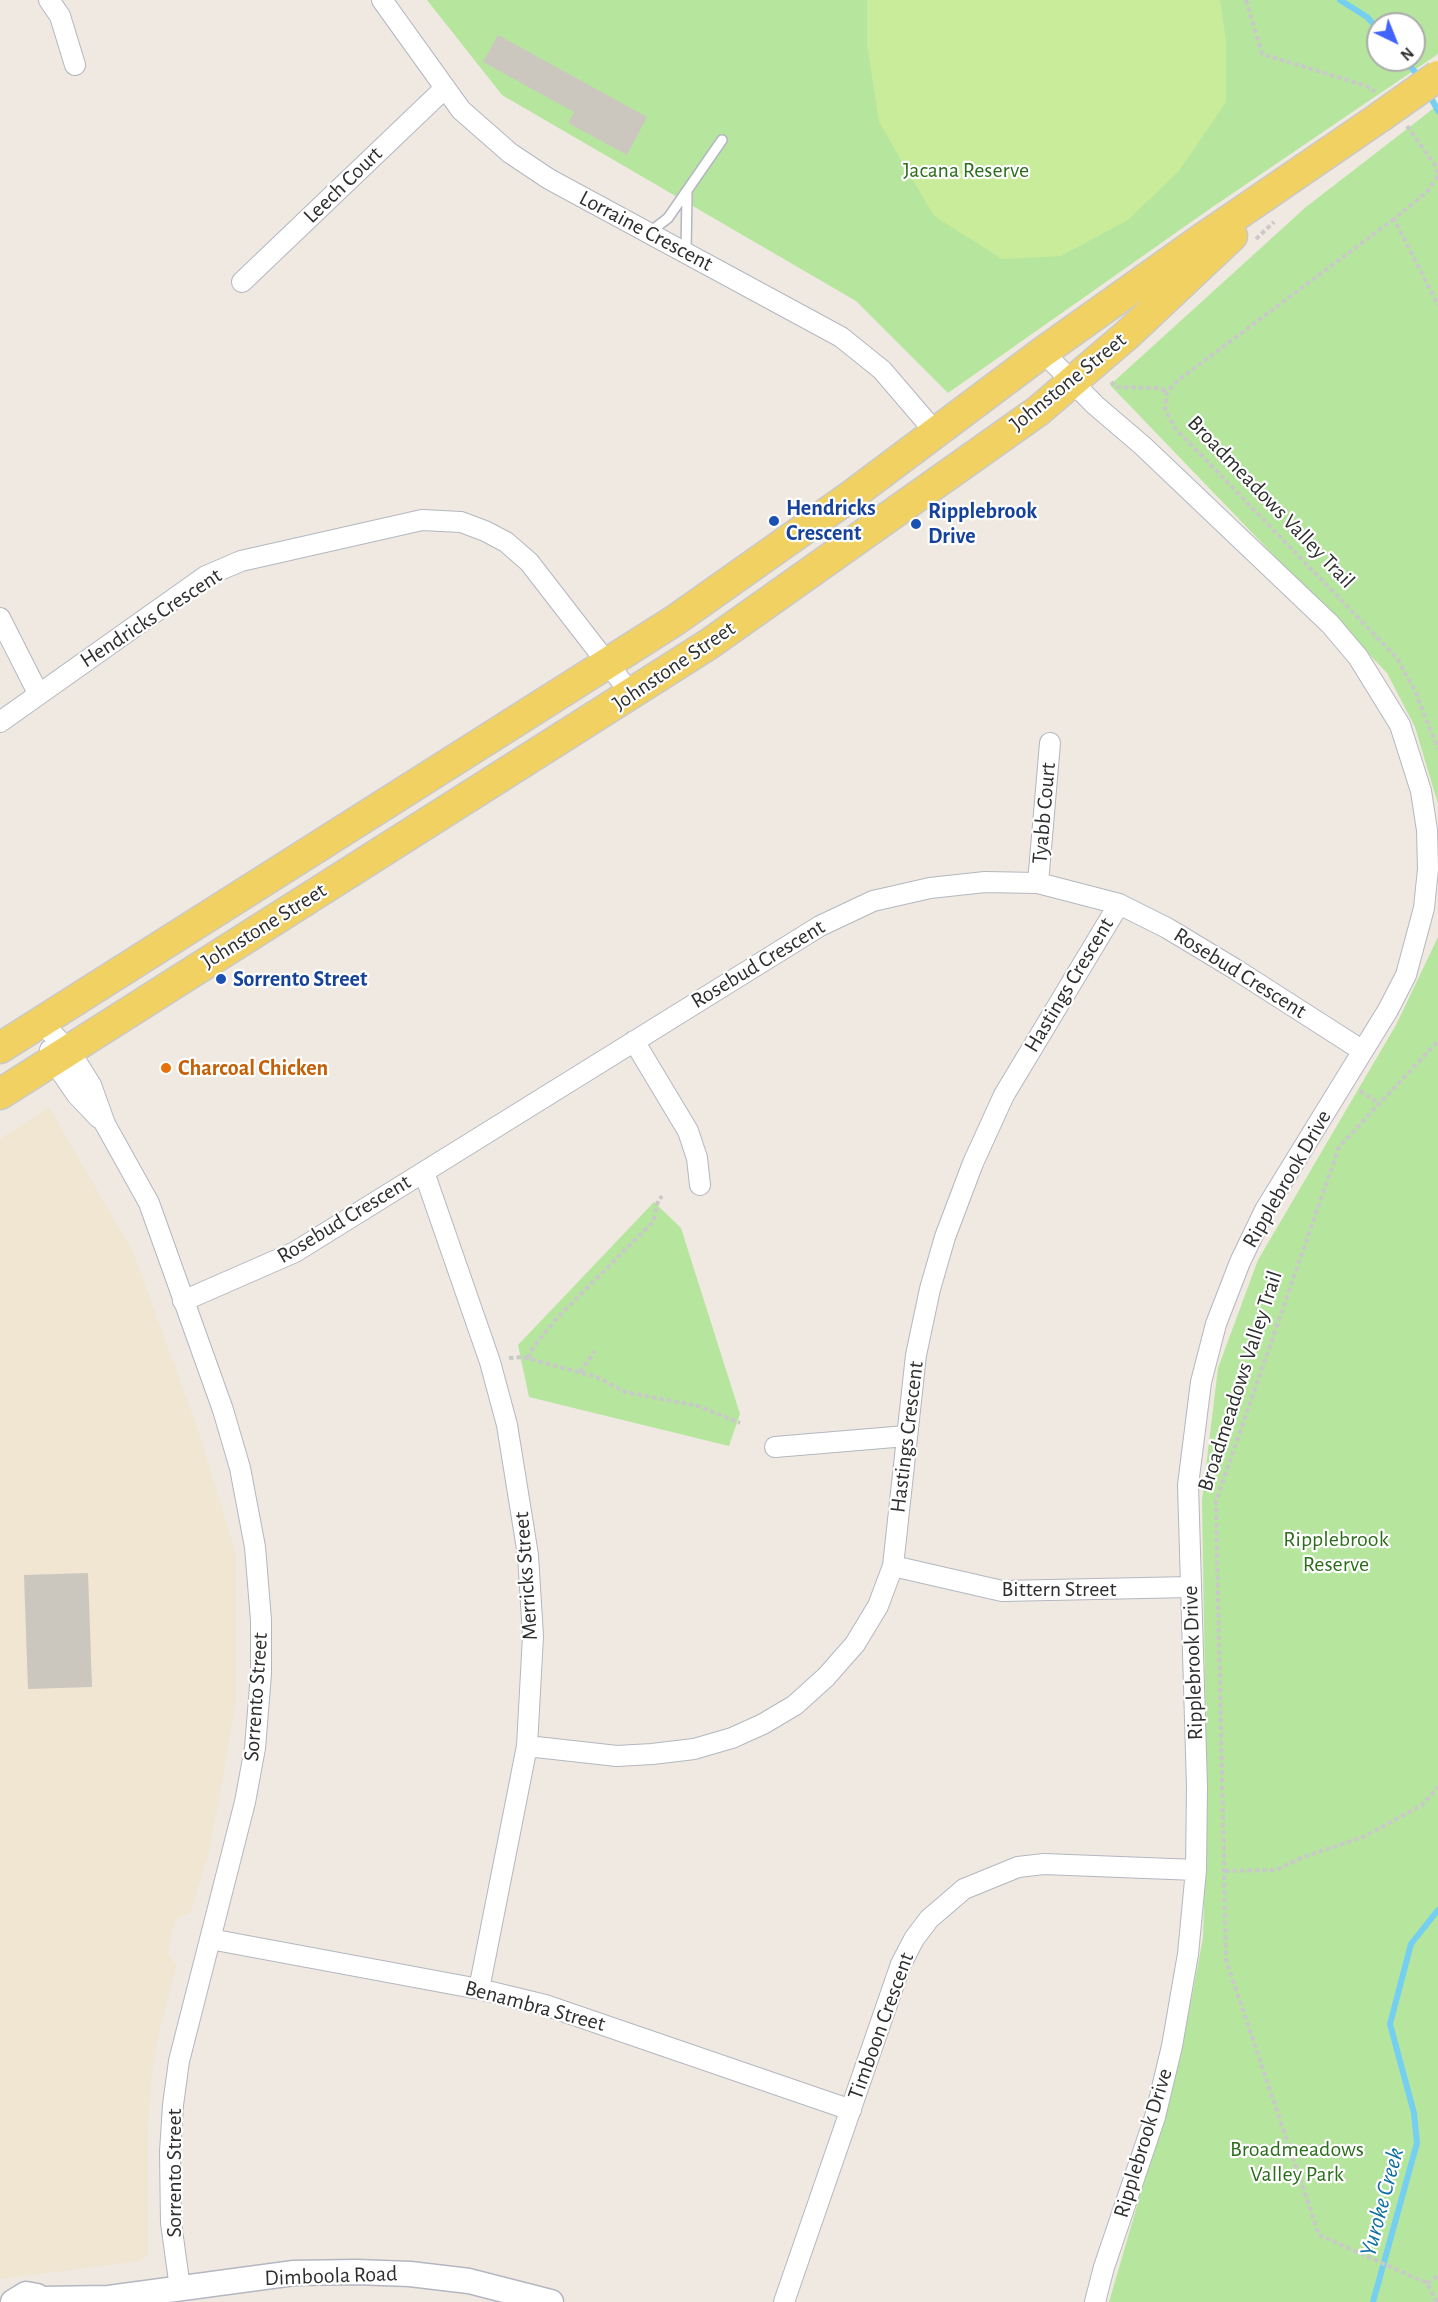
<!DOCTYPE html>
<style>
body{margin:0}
#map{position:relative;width:1438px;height:2302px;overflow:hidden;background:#efe9e1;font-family:"Alegreya Sans",sans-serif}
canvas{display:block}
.north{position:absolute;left:1366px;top:12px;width:60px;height:60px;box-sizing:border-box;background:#fff;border:2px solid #ababab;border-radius:50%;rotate:137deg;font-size:16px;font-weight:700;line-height:24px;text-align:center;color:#2e2e2e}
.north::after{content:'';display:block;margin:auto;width:21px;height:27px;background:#4264fb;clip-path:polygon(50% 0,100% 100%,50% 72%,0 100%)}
</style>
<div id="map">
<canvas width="1438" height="2302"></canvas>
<div class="north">N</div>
</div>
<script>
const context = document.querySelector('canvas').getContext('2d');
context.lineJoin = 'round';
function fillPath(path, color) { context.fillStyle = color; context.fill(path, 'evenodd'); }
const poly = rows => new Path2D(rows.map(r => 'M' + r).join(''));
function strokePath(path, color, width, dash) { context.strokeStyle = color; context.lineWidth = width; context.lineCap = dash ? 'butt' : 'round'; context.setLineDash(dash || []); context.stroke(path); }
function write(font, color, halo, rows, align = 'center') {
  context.font = font + ' "Alegreya Sans",sans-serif'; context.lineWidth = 4.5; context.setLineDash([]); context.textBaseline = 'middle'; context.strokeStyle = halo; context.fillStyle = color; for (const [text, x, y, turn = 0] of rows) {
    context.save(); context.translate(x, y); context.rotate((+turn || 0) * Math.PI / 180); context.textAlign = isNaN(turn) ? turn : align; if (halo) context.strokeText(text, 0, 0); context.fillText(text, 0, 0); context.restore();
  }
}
const education = poly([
 [49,1107,133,1252,199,1432,236,1555,236,1703,210,1849,190,1913,175,1919,168,1955,177,1965,159,2032,152,2072,148,2130,148,2255,140,2261,0,2279,0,1139]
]);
const green = poly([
 [427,0,1438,0,1438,54,1211,208,948,393,856,301,502,95],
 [1378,24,1414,24,1414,60,1378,60],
 [1438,105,1438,804,1415,727,1387,673,1110,385,1306,207],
 [1438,937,1438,2302,1109,2302,1180,2058,1203,1938,1207,1803,1202,1500,1218,1368,1258,1260,1396,1025],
 [654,1202,681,1228,740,1414,729,1446,529,1397,518,1345]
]);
const pitch = poly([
 [867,0,1220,0,1226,41,1226,102,1179,171,1128,220,1061,256,1002,259,934,216,879,122,867,44]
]);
const stream = poly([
 [1340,0,1367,17,1378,29],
 [1405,60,1420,78],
 [1428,92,1438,111],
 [1373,2302,1417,2143,1414,2113,1390,2024,1411,1944,1438,1910]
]);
const building = poly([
 [498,35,647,117,627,155,568,123,574,112,483,62],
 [88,1573,92,1687,28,1689,24,1575]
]);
const path = poly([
 [1246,0,1262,54,1367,86,1375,92],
 [1407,126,1437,168,1438,176,1426,193,1394,219,1438,305],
 [1394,219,1177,381,1167,392,1165,409,1175,428,1397,658,1414,689,1438,749],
 [1256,239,1274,222],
 [1111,382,1116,387,1159,388,1167,392],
 [1360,1091,1379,1103],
 [509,1358,523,1357,597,1377,625,1392,698,1406,740,1423],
 [528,1358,534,1346,557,1318,653,1222,658,1201,662,1196],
 [580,1372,595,1351],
 [1225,1871,1276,1870,1301,1858,1365,1836,1422,1805,1438,1787],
 [1427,2283,1438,2276],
 [1437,2302,1427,2283,1319,2235,1226,1960,1216,1501,1339,1147,1438,1041]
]);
const service = poly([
 [650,232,668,218,722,140],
 [686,252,687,193]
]);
const minor = poly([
 [49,0,60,16,75,65],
 [382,0,461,110,510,153,549,179,841,337,882,370,936,433],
 [242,282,444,89],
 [1043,352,1095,405,1143,446,1330,624,1358,657,1400,725,1421,791,1427,830,1428,869,1424,908,1406,975,1388,1010,1265,1210,1240,1262,1216,1324,1201,1382,1188,1485,1197,1787,1196,1870,1188,1954,1172,2046,1155,2117,1104,2267,1095,2302],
 [0,618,38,693],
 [0,722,206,576,241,561,422,520,461,522,485,531,506,542,529,562,632,695],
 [1038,883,1050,743],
 [40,1022,69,1050,91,1085,105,1124,149,1203,223,1410,240,1468,255,1547,261,1620,261,1674,255,1748,245,1802,179,2061,173,2105,170,2152,171,2223,180,2288],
 [634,1041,688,1131,697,1158,700,1185],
 [50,1050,53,1060,77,1095,99,1118],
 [424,1172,490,1362,507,1425,528,1555,533,1636,527,1746,479,1989],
 [183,1301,295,1252,820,926,873,901,930,888,985,882,1038,883,1119,904,1167,928,1235,969,1363,1051],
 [775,1447,906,1436],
 [893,1566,1002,1591,1191,1587],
 [527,1746,617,1756,652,1754,694,1749,732,1738,763,1724,795,1705,826,1677,855,1644,878,1606,893,1566,916,1355,930,1289,945,1237,973,1163,1004,1095,1119,904],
 [210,1939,479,1989,545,2005,851,2110],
 [784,2302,901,1964,914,1939,929,1919,964,1889,1018,1867,1044,1864,1196,1870]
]);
const tertiary = poly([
 [42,2299,109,2298,294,2273,356,2272,410,2274,469,2281,551,2302],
 [13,2302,26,2294,37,2296,44,2302]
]);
const primary = poly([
 [0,1048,674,621,851,496,1043,352,1199,241,1380,117],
 [0,1094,709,644,1038,411,1128,334,1232,236]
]);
const primaryBridge = poly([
 [1380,117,1438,76]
]);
const markers = [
 [774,521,6,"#1a4fb4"],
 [916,524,6,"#1a4fb4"],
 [221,979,6,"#1a4fb4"],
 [166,1068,6,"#e8710a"]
];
const parkNames = [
 ["Jacana Reserve",966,170],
 ["Ripplebrook",1336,1539],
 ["Reserve",1336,1564],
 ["Broadmeadows",1297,2149],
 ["Valley Park",1297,2174]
];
const streetNames = [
 ["Leech Court",343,185,-44],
 ["Lorraine Crescent",646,231,28],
 ["Johnstone Street",1068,382,-39],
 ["Broadmeadows Valley Trail",1271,502,46],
 ["Hendricks Crescent",151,618,-33],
 ["Johnstone Street",674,666,-34],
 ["Tyabb Court",1044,813,-85],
 ["Johnstone Street",264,926,-32],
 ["Rosebud Crescent",758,964,-31],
 ["Rosebud Crescent",1240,973,32],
 ["Hastings Crescent",1069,985,-59],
 ["Ripplebrook Drive",1287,1179,-60],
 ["Rosebud Crescent",344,1219,-31],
 ["Broadmeadows Valley Trail",1240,1381,-72],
 ["Hastings Crescent",907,1437,-83],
 ["Merricks Street",526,1576,-94],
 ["Bittern Street",1059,1589],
 ["Ripplebrook Drive",1193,1663,-92],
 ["Sorrento Street",256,1697,-86],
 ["Benambra Street",535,2006,15],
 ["Timboon Crescent",881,2026,-70],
 ["Ripplebrook Drive",1143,2143,-73],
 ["Sorrento Street",174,2173,-90],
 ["Dimboola Road",331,2276,-2]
];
const transitNames = [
 ["Hendricks",786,508],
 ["Crescent",786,533],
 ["Ripplebrook",928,511],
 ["Drive",928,536],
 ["Sorrento Street",233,979]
];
const foodNames = [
 ["Charcoal Chicken",178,1068]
];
const waterNames = [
 ["Yuroke Creek",1382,2202,-75]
];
fillPath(education, '#f0e6d1');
fillPath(green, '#b6e59e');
fillPath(pitch, '#c9ec9a');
strokePath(stream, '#75cff0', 6);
fillPath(building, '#cbc7bf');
strokePath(service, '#b4b7c1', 12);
strokePath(minor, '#b4b7c1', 22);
strokePath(tertiary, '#b4b7c1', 27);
strokePath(primary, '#c9c9c9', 33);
strokePath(path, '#c9c9c9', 4, [4.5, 3]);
strokePath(service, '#fff', 9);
strokePath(minor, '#fff', 20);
strokePath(tertiary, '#fff', 24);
strokePath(primary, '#f2d163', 30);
strokePath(primaryBridge, '#c9c9c9', 33, []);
strokePath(primaryBridge, '#f2d163', 30);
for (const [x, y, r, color] of markers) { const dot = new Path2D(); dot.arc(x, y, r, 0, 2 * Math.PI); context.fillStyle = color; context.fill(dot); strokePath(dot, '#fff', 2); }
write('22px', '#2c6e1b', '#fff', parkNames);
write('22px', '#2e2e2e', '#fff', streetNames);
write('bold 22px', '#164399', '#fff', transitNames, 'left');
write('bold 22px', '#c56008', '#fff', foodNames, 'left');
write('italic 24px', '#0d6fa3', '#fff', waterNames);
</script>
